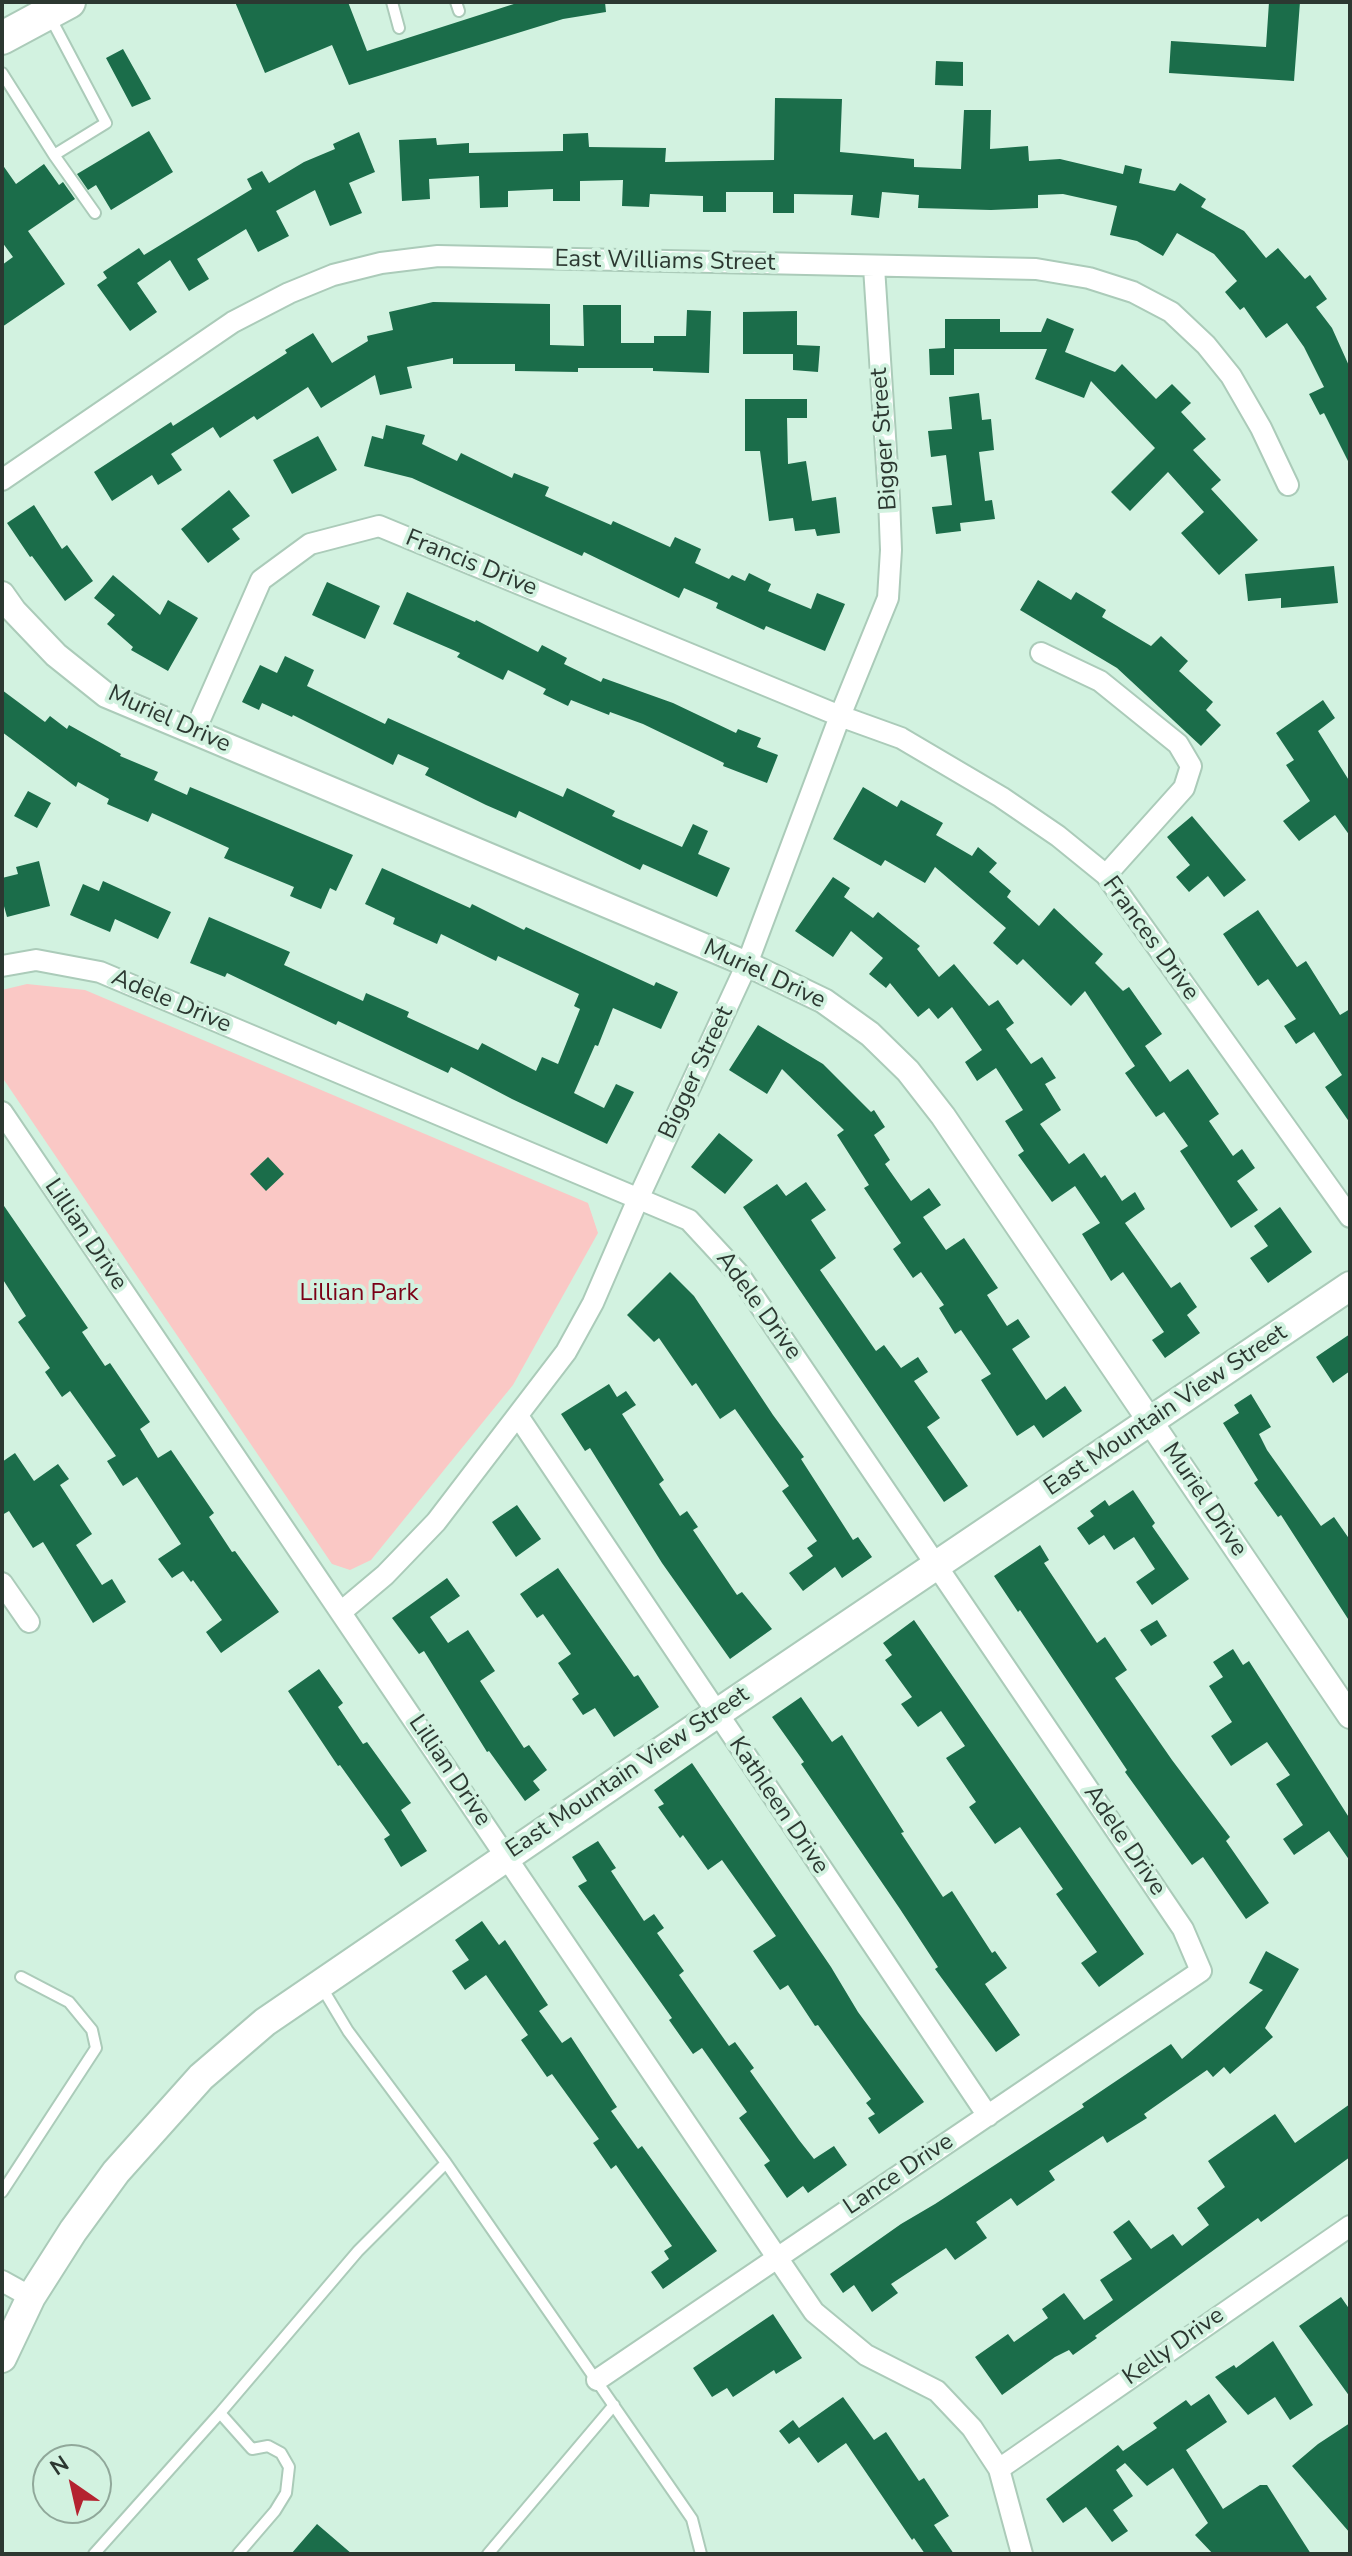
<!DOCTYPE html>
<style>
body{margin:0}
#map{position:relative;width:1352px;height:2556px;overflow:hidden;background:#d2f2e0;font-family:"Nunito Sans",sans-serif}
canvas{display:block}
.frame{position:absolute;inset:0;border:4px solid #2c3831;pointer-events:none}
.north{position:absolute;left:32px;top:2444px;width:80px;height:80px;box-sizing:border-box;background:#d2f2e0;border:2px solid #90a89a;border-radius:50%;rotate:326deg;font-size:22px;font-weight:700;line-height:32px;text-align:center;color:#2c3831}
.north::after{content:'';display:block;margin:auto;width:28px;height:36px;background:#b42330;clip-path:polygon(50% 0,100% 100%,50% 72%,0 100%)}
</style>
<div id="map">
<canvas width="1352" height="2556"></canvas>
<div class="frame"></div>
<div class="north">N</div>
</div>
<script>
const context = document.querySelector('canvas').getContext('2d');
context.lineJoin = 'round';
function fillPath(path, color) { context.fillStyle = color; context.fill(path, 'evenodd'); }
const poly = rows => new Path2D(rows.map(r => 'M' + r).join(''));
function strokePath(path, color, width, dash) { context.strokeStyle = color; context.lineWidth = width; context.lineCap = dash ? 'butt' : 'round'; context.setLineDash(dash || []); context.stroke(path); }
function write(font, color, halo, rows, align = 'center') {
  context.font = font + ' "Nunito Sans",sans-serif'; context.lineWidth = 8; context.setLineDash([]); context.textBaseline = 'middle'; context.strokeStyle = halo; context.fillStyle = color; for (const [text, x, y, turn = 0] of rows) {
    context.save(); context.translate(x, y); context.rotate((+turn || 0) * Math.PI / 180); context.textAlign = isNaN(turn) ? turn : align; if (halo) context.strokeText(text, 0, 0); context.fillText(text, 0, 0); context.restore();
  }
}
const green = poly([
 [27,984,85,990,588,1203,598,1233,513,1385,371,1560,350,1570,332,1564,2,1077,2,990]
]);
const building = poly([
 [235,2,348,2,367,51,520,2,605,2,606,12,563,19,349,85,332,45,265,73],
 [1269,2,1300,2,1294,81,1169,73,1171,41,1266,47],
 [123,49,151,99,132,107,106,58],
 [936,61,963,62,963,86,935,85],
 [775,98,842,99,840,152,914,159,914,167,961,169,964,110,991,110,990,149,1028,146,1029,161,1060,159,1123,174,1125,165,1142,169,1139,183,1175,191,1180,183,1206,199,1201,207,1244,231,1266,258,1278,248,1305,279,1310,275,1327,299,1316,307,1332,328,1350,368,1350,465,1324,413,1320,415,1309,394,1324,387,1304,347,1287,323,1266,338,1244,307,1240,310,1225,292,1237,281,1214,254,1177,233,1163,256,1137,241,1110,235,1117,206,1063,194,1038,195,1038,208,991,210,918,208,919,195,882,192,879,218,851,215,853,195,794,194,794,213,773,213,773,192,726,192,726,212,703,212,703,196,650,194,649,207,622,206,623,180,580,181,580,201,553,201,553,189,508,191,508,207,480,208,479,176,429,179,430,199,402,201,399,140,436,138,437,145,469,143,469,153,563,151,563,134,588,133,589,147,666,148,665,162,774,160],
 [149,131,173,172,111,210,96,185,88,190,77,174],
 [359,132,375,172,349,183,362,213,330,226,315,190,276,211,289,236,258,252,246,229,197,259,209,279,189,291,170,260,137,283,157,312,130,331,97,285,107,278,103,272,139,248,144,255,252,189,247,179,262,171,269,183,304,162,335,149,333,144],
 [2,164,16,184,44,164,59,185,63,182,75,199,28,231,65,284,2,327,2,265,13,257,2,242],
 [433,302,550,304,550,345,584,346,583,305,621,305,621,343,654,343,654,336,686,336,687,310,711,311,709,373,653,371,653,368,578,368,578,372,515,371,515,364,453,364,453,358,407,367,412,388,380,395,375,375,321,408,308,387,257,420,254,416,220,438,213,427,171,454,182,470,158,485,152,475,112,501,94,472,171,422,173,426,287,353,285,350,313,333,332,363,368,341,367,336,393,330,389,312],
 [797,311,797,345,820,346,818,372,793,370,793,354,743,354,743,312],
 [1047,318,1074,329,1065,352,1115,372,1122,364,1156,399,1172,384,1191,403,1181,412,1206,439,1193,450,1221,480,1211,489,1258,540,1219,575,1181,533,1204,512,1168,472,1130,511,1111,492,1155,448,1091,381,1084,398,1035,379,1047,349,954,349,954,375,930,375,929,349,945,348,945,319,1000,319,1000,332,1041,332],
 [979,393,982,420,991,419,994,450,979,452,985,501,992,500,995,519,960,523,961,531,936,534,932,507,952,505,946,455,931,457,928,431,952,429,949,397],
 [745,399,807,399,807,418,787,418,788,464,806,461,812,501,836,497,840,533,817,536,815,529,795,531,793,518,769,521,760,451,745,451],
 [386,425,425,435,422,444,457,461,461,453,512,478,514,473,549,487,545,496,611,525,613,521,670,547,675,537,701,549,695,563,729,579,732,575,745,581,749,573,771,584,768,591,811,609,817,593,845,604,825,651,766,626,764,630,716,608,718,603,684,588,679,598,584,552,582,556,412,478,364,466,372,436,383,439],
 [318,436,337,470,292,494,273,460],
 [229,490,250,516,232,529,240,539,208,563,181,529],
 [34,505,62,549,67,545,93,581,65,601,32,556,30,557,7,523],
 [1334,566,1338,603,1281,608,1281,598,1248,601,1245,574],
 [113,575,160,615,168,600,198,618,168,671,131,650,133,647,107,624,115,615,94,598],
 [1038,580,1071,600,1076,592,1106,610,1102,617,1151,646,1161,636,1188,661,1179,671,1213,702,1206,710,1221,725,1201,746,1117,668,1020,610],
 [327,582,380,606,365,639,312,615],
 [407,592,475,622,476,620,538,652,542,645,567,658,564,664,601,682,603,678,673,703,736,733,738,729,761,738,757,747,778,755,767,783,723,766,724,763,643,724,610,712,609,715,571,700,568,706,543,694,546,689,508,670,503,680,457,657,460,653,393,624],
 [285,656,314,670,307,686,385,724,388,718,563,797,567,788,615,811,612,816,682,847,693,824,708,831,698,854,730,868,717,897,643,864,640,870,519,811,516,818,486,805,425,775,429,768,398,754,393,765,293,715,292,717,262,703,259,710,242,702,260,665,277,673],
 [2,690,45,722,50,716,67,729,69,725,121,754,120,756,158,772,154,780,187,795,190,787,353,855,336,891,330,888,321,909,290,896,294,887,224,858,229,848,152,813,148,822,107,804,109,799,78,782,76,787,2,732],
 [1323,700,1335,718,1318,731,1350,782,1350,836,1335,815,1299,841,1283,821,1310,801,1286,765,1294,760,1276,733],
 [863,787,897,807,901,800,943,823,936,835,972,856,978,847,997,863,989,872,1011,891,1007,897,1039,926,1054,908,1103,954,1095,963,1123,991,1129,987,1162,1034,1145,1046,1170,1082,1188,1069,1219,1114,1209,1121,1233,1156,1242,1149,1255,1168,1237,1181,1258,1210,1231,1228,1180,1151,1188,1146,1164,1112,1156,1117,1125,1073,1135,1066,1085,991,1071,1006,1023,959,1017,965,993,943,1006,928,935,867,925,883,885,860,881,866,833,839],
 [28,791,51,803,37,828,14,816],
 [1192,816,1246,880,1224,897,1208,876,1189,892,1176,877,1190,865,1167,837],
 [39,861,50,906,7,917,2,899,2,878,18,874,16,867],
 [382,868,470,908,472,904,524,930,526,927,654,986,656,982,678,992,661,1029,613,1008,598,1046,595,1045,574,1093,604,1108,616,1084,634,1092,607,1144,512,1099,451,1067,448,1073,338,1021,336,1025,227,973,225,977,190,963,209,917,290,952,284,965,363,1001,366,993,409,1012,407,1017,478,1050,482,1043,536,1071,542,1057,558,1064,580,1009,574,1006,579,994,498,956,496,961,441,934,437,944,393,924,395,918,365,904],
 [833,877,850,888,844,897,873,918,878,912,920,946,917,949,939,977,954,964,989,1006,998,1000,1014,1023,1006,1029,1031,1064,1042,1057,1056,1078,1045,1084,1061,1110,1040,1124,1069,1164,1084,1153,1101,1178,1105,1175,1122,1201,1135,1192,1145,1209,1125,1223,1171,1288,1180,1282,1197,1307,1187,1315,1200,1333,1165,1358,1152,1340,1164,1332,1123,1272,1111,1281,1082,1234,1100,1223,1075,1186,1052,1202,1018,1155,1024,1151,1005,1121,1023,1110,996,1068,977,1081,965,1062,982,1050,952,1007,938,1019,929,1008,918,1017,890,983,886,988,869,974,883,958,851,931,833,957,795,931],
 [103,881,171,912,158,939,115,919,110,932,70,915,83,884,99,891],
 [1258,910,1297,967,1306,961,1340,1015,1350,1009,1350,1123,1325,1087,1342,1075,1314,1032,1296,1044,1284,1026,1296,1019,1268,979,1258,986,1223,934],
 [758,1025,823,1064,871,1112,874,1110,885,1127,874,1135,890,1160,885,1164,911,1201,929,1188,941,1205,923,1217,946,1250,964,1238,998,1288,987,1295,1007,1326,1018,1319,1030,1337,1012,1349,1046,1400,1065,1386,1082,1411,1043,1438,1034,1425,1017,1436,981,1380,991,1374,961,1330,955,1334,939,1308,944,1305,921,1272,913,1278,893,1249,901,1243,864,1188,869,1185,837,1135,844,1130,782,1069,767,1094,729,1070],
 [719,1133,753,1160,725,1194,691,1167],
 [268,1157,284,1174,266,1191,250,1174],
 [806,1182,826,1210,811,1220,836,1258,820,1270,876,1351,884,1345,901,1368,918,1357,928,1372,914,1381,940,1418,927,1427,968,1486,944,1502,743,1207,777,1184,786,1196],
 [2,1203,88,1328,82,1332,105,1366,110,1363,150,1422,140,1429,158,1458,171,1450,214,1513,209,1517,232,1552,235,1551,279,1612,221,1653,206,1632,222,1620,193,1580,191,1582,183,1571,172,1578,158,1559,181,1544,137,1477,123,1486,107,1461,116,1456,70,1391,62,1397,45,1372,50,1368,18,1322,26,1316,2,1278],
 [1280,1207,1312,1252,1268,1283,1250,1258,1268,1246,1254,1226],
 [670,1272,694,1296,773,1415,804,1457,801,1459,853,1540,858,1537,872,1557,842,1578,835,1567,803,1591,789,1573,813,1556,807,1548,817,1541,782,1491,789,1486,735,1409,720,1419,696,1383,692,1386,659,1338,654,1342,627,1315],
 [1350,1334,1350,1371,1333,1383,1316,1357],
 [609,1384,617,1397,626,1391,636,1405,622,1414,664,1480,659,1484,680,1516,687,1511,698,1527,693,1530,737,1595,742,1592,772,1629,730,1659,662,1563,590,1448,585,1451,561,1414],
 [1251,1394,1271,1427,1259,1434,1267,1450,1321,1526,1334,1517,1350,1540,1350,1622,1281,1515,1278,1517,1254,1483,1258,1480,1223,1423,1239,1413,1234,1405],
 [15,1453,34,1481,58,1464,69,1479,60,1485,92,1534,76,1545,102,1585,112,1579,126,1602,93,1623,43,1542,33,1548,9,1511,2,1515,2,1462],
 [1133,1490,1155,1523,1152,1526,1189,1579,1152,1605,1136,1582,1155,1569,1134,1537,1114,1550,1104,1535,1089,1545,1077,1528,1094,1516,1090,1511,1105,1500,1109,1506],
 [517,1505,541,1539,516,1557,492,1522],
 [1040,1545,1049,1560,1044,1563,1097,1643,1105,1637,1127,1670,1115,1678,1172,1760,1230,1837,1226,1841,1269,1903,1246,1919,1203,1857,1192,1865,1125,1772,1127,1770,1020,1610,1018,1612,994,1576],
 [558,1568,634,1677,638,1675,659,1707,614,1737,595,1708,583,1715,572,1699,579,1694,558,1663,571,1654,543,1614,537,1618,520,1594],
 [447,1578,460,1596,430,1617,448,1643,468,1630,495,1671,480,1681,524,1748,529,1745,547,1770,533,1781,540,1790,525,1801,489,1751,487,1752,424,1651,419,1654,392,1618],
 [914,1620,1144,1954,1099,1987,1081,1963,1097,1952,1056,1894,1063,1889,1020,1827,995,1844,969,1807,976,1802,946,1758,965,1746,941,1711,918,1727,901,1704,912,1697,885,1660,892,1655,883,1643],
 [1157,1620,1167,1636,1151,1646,1140,1630],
 [1233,1649,1243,1665,1249,1661,1350,1819,1350,1861,1329,1831,1294,1855,1283,1839,1303,1825,1276,1784,1290,1775,1267,1742,1231,1766,1211,1736,1232,1722,1209,1686,1223,1677,1213,1662],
 [319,1669,343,1703,338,1707,363,1744,367,1742,411,1803,401,1810,427,1851,401,1867,384,1839,390,1835,340,1765,338,1766,288,1691],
 [801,1697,832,1742,842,1735,904,1832,901,1833,943,1897,952,1891,992,1953,995,1951,1007,1968,985,1984,1020,2035,996,2052,935,1969,938,1967,900,1909,801,1764,804,1762,772,1717],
 [692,1763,831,1967,858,2012,924,2102,879,2134,868,2118,875,2114,866,2103,871,2099,818,2025,815,2026,788,1985,780,1990,753,1951,776,1936,722,1860,708,1870,683,1835,680,1838,658,1807,664,1804,654,1790],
 [598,1841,616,1868,611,1871,644,1921,654,1914,664,1928,657,1933,684,1971,679,1975,729,2046,735,2042,754,2068,750,2071,799,2140,814,2159,834,2146,847,2165,808,2193,803,2186,787,2198,764,2165,770,2161,739,2118,747,2112,702,2048,693,2054,669,2020,672,2018,578,1886,587,1881,572,1857],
 [482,1921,499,1945,505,1940,548,2005,539,2011,562,2043,571,2037,617,2107,611,2111,638,2149,642,2146,717,2251,663,2289,651,2272,669,2259,664,2251,672,2246,616,2165,611,2169,593,2143,599,2139,552,2074,547,2077,521,2040,528,2035,486,1975,465,1990,452,1971,469,1960,455,1940],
 [1266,1951,1299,1969,1265,2028,1273,2037,1230,2074,1224,2067,1213,2077,1207,2070,1144,2114,1147,2118,1107,2143,1103,2136,1049,2171,1055,2180,1017,2206,1011,2198,976,2222,987,2238,955,2260,946,2248,891,2284,898,2293,872,2312,854,2285,843,2293,830,2274,901,2224,935,2204,1084,2107,1082,2104,1171,2044,1182,2059,1263,1990,1249,1983],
 [1350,2104,1350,2157,1261,2222,1258,2218,1095,2336,1097,2338,1073,2355,1069,2350,1055,2357,1002,2395,975,2357,1008,2334,1014,2342,1048,2318,1042,2309,1064,2293,1084,2320,1113,2300,1100,2280,1132,2259,1113,2232,1129,2220,1151,2249,1173,2234,1182,2246,1209,2225,1197,2208,1225,2187,1208,2161,1275,2114,1295,2143],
 [1341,2297,1350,2310,1350,2397,1299,2326],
 [773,2314,802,2358,776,2374,774,2370,733,2397,727,2388,712,2397,693,2368],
 [1273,2341,1313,2405,1290,2420,1275,2397,1248,2415,1215,2377,1234,2365,1236,2368],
 [1209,2394,1227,2422,1186,2450,1223,2509,1260,2485,1267,2485,1311,2554,1213,2554,1195,2535,1208,2523,1173,2468,1147,2486,1125,2463,1116,2470,1133,2496,1113,2510,1128,2531,1112,2542,1086,2507,1063,2523,1046,2499,1118,2445,1123,2451,1157,2428,1153,2423,1186,2400,1191,2406],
 [843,2397,874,2440,886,2432,919,2481,924,2478,949,2516,934,2525,954,2554,925,2554,914,2538,912,2540,846,2443,818,2463,799,2437,789,2444,779,2431,793,2420,799,2428],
 [1350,2423,1350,2533,1292,2466,1318,2444],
 [317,2524,352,2554,291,2554]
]);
const service = poly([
 [392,2,399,28],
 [456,2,459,11],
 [2,73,54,155,106,123,49,15],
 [54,155,95,213],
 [321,1986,348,2031,446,2163,692,2519,701,2554],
 [2,2192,96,2048,92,2030,69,2002,21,1977],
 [220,2413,252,2449,268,2446,281,2453,289,2467,286,2493,275,2511,238,2554],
 [94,2554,220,2413,358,2251,446,2163],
 [488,2554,614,2405]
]);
const minor = poly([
 [2,480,233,322,289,293,333,275,381,263,438,256,1036,269,1089,278,1133,292,1171,312,1206,345,1231,376,1261,428,1288,485],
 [1041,653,1100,681,1178,744,1191,766,1184,788,1106,875],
 [194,733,261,580,310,544,379,526,840,716,901,738,1001,797,1058,836,1106,875,1350,1217],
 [2,966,36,960,100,972,689,1220,738,1273,1183,1929,1201,1971,597,2380],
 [2,1112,814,2312,866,2355,937,2391,972,2428,999,2469,1022,2554],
 [518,1416,988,2116],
 [2,1583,29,1622],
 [341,1612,385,1575,436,1522,566,1352,593,1303,638,1199,747,964,840,716,888,598,891,550,889,498,874,267],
 [2,2281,31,2297],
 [999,2469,1350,2226]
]);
const tertiary = poly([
 [2,594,14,611,56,655,106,695,747,964,824,1001,870,1034,908,1071,943,1116,1350,1716]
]);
const secondary = poly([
 [2,2358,31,2297,73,2231,116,2172,201,2077,265,2022,716,1714,1350,1286]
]);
const primary = poly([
 [2,38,69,2]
]);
const streetNames = [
 ["East Williams Street",665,262,1],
 ["Bigger Street",885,439,-94],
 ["Francis Drive",471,564,22],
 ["Muriel Drive",169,720,24],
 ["Frances Drive",1150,939,54],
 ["Muriel Drive",764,975,25],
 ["Adele Drive",171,1002,23],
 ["Bigger Street",697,1073,-65],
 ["Lillian Drive",85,1235,56],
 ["Adele Drive",758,1306,54],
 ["East Mountain View Street",1166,1411,-34],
 ["Muriel Drive",1204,1500,56],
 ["Lillian Drive",449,1771,56],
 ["East Mountain View Street",628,1773,-34],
 ["Kathleen Drive",778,1806,56],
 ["Adele Drive",1124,1841,56],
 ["Lance Drive",899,2175,-34],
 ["Kelly Drive",1174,2347,-35]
];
const parkNames = [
 ["Lillian Park",359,1294]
];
fillPath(green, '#fac8c5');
fillPath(building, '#1b6d4a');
strokePath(service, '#abcbb9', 14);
strokePath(minor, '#abcbb9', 24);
strokePath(tertiary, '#abcbb9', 28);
strokePath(secondary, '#abcbb9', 32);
strokePath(primary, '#abcbb9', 36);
strokePath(service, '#fff', 10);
strokePath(minor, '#fff', 20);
strokePath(tertiary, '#fff', 24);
strokePath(secondary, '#fff', 28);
strokePath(primary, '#fff', 32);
write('24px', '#2c3831', '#d2f2e0', streetNames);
write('24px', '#7b0016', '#d2f2e0', parkNames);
</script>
